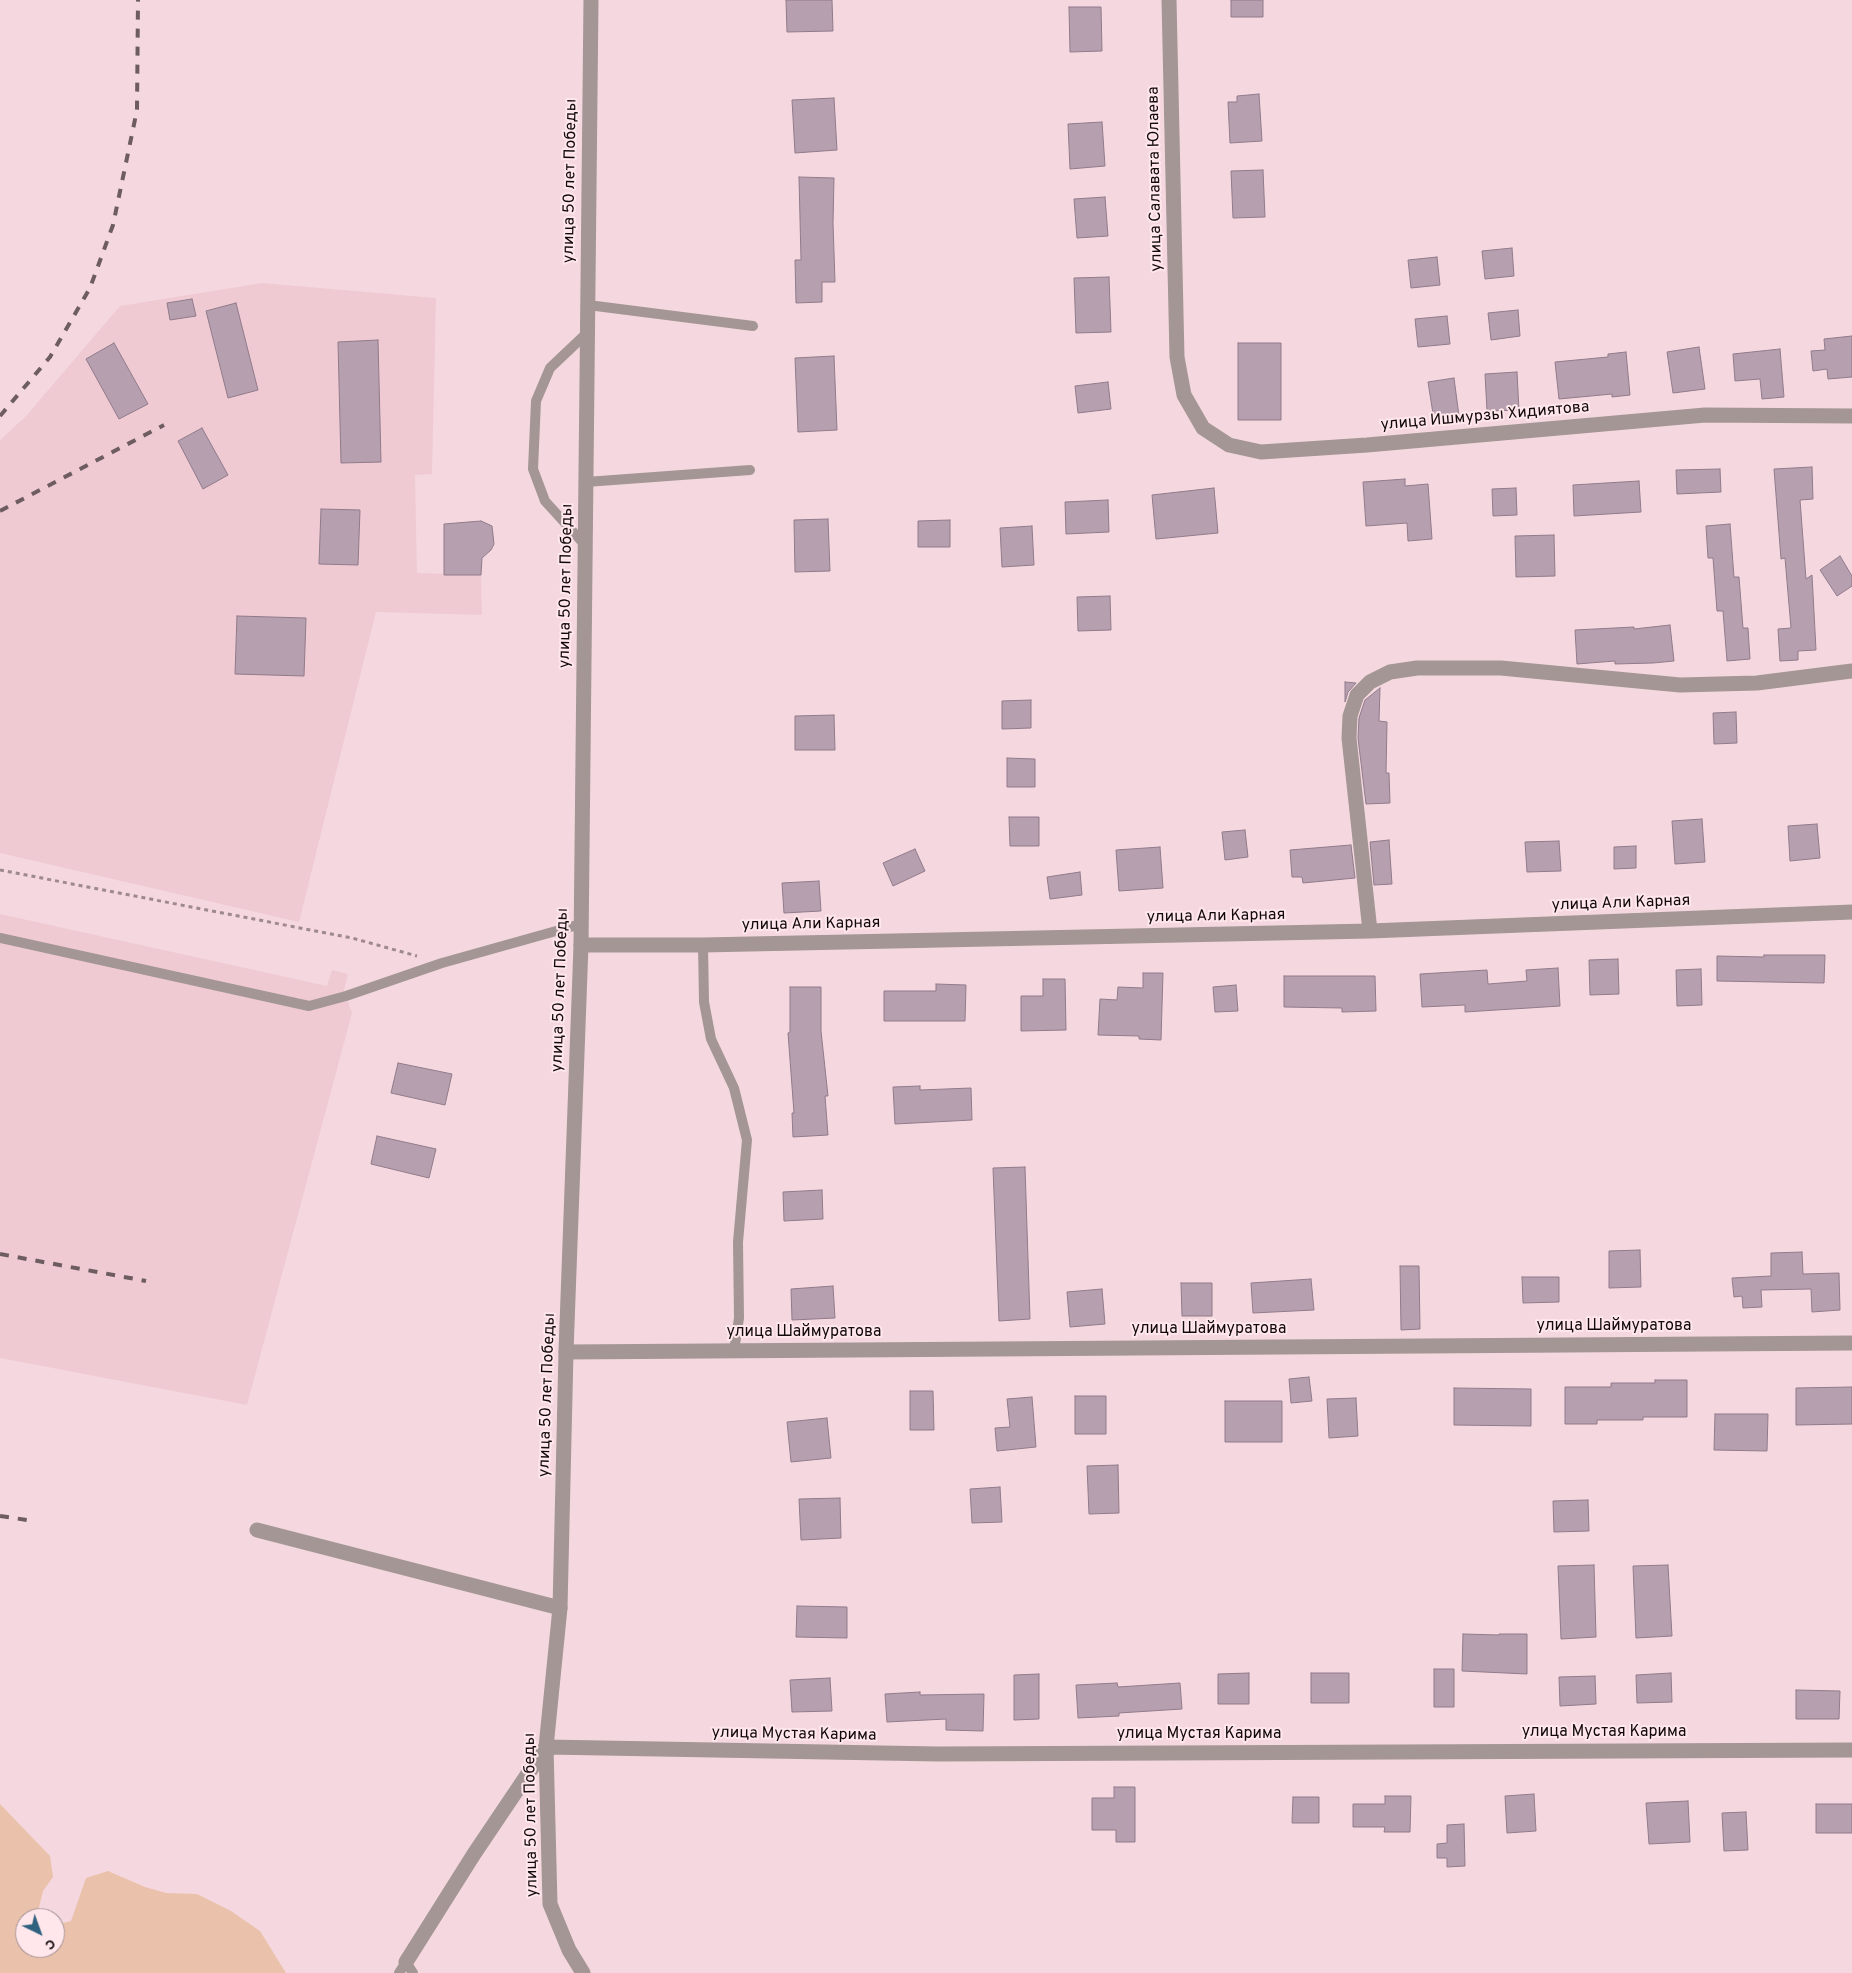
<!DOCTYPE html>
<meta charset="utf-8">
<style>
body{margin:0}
#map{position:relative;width:1852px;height:1973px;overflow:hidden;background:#f5d8df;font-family:Overpass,sans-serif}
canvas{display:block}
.north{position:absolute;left:15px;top:1908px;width:50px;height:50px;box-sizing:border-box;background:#ffe7ec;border:1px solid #a08e92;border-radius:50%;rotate:138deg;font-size:14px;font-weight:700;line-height:20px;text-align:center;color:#12090b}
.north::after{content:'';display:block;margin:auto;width:18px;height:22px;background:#30627f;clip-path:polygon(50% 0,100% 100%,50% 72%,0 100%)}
</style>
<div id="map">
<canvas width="1852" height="1973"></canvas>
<div class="north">С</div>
</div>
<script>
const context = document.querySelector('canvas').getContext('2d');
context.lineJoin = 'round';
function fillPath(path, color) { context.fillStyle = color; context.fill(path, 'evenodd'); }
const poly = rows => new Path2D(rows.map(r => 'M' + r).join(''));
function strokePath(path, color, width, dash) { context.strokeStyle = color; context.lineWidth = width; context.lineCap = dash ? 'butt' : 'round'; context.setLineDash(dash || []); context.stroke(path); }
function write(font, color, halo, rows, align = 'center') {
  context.font = font + ' Overpass,sans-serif'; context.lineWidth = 4; context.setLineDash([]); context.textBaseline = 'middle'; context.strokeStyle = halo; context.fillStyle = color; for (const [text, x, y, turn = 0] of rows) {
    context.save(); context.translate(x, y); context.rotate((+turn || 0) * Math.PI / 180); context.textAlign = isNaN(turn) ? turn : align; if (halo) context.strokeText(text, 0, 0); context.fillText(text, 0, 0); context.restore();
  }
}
const built = poly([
 [262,283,436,298,432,474,415,475,417,573,481,575,482,615,376,612,299,922,0,853,0,440,26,416,120,306],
 [0,914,327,986,332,970,348,974,344,990,352,1013,247,1405,0,1358]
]);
const green = poly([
 [0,1804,50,1856,53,1877,43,1891,38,1911,43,1918,25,1918,25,1948,55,1948,55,1925,71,1921,86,1878,108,1871,145,1887,166,1893,197,1894,231,1911,260,1931,286,1973,0,1973]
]);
const building = poly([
 [786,0,832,0,833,31,787,32,786,0],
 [1231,0,1263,0,1263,17,1231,17,1231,0],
 [1069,7,1101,7,1102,51,1070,52,1069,7],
 [1259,94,1262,141,1230,143,1228,102,1237,102,1237,96,1259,94],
 [834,98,837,150,795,153,792,100,834,98],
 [1102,122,1105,166,1070,169,1068,124,1102,122],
 [1263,170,1265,217,1233,218,1231,171,1263,170],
 [799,177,834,178,833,223,835,282,822,282,822,302,796,303,795,260,801,260,799,177],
 [1105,197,1108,236,1077,238,1074,199,1105,197],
 [1512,248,1514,276,1485,279,1482,251,1512,248],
 [1437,257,1440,285,1411,288,1408,260,1437,257],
 [1109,277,1111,332,1076,333,1074,278,1109,277],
 [192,299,196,316,170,320,167,303,192,299],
 [236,303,258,390,228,398,206,311,236,303],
 [1518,310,1520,336,1491,340,1488,313,1518,310],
 [1447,316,1450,344,1418,347,1415,319,1447,316],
 [1852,336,1852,377,1828,379,1827,369,1813,371,1811,351,1825,350,1824,339,1852,336],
 [378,340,381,462,341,463,338,342,378,340],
 [114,343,148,404,119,419,86,359,114,343],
 [1238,343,1281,343,1281,420,1238,420,1238,343],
 [1699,347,1705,389,1673,393,1667,352,1699,347],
 [1780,349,1784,397,1762,399,1760,379,1735,381,1733,354,1780,349],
 [1626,352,1630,395,1612,397,1612,394,1559,399,1555,362,1608,357,1608,354,1626,352],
 [834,356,837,430,798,432,795,358,834,356],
 [1517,372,1519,410,1487,411,1485,374,1517,372],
 [1454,378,1459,416,1434,420,1428,382,1454,378],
 [1108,382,1111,409,1078,413,1075,386,1108,382],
 [202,428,228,475,203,489,178,441,202,428],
 [1812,467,1813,499,1800,500,1806,579,1812,575,1816,650,1798,651,1798,660,1780,661,1778,629,1791,628,1785,558,1781,559,1774,469,1812,467],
 [1720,469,1721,492,1677,494,1676,470,1720,469],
 [1405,479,1405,486,1428,484,1432,539,1408,541,1407,523,1366,526,1363,482,1405,479],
 [1639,481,1641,512,1574,516,1573,485,1639,481],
 [1214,488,1218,533,1156,539,1152,495,1214,488],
 [1516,488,1517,515,1493,516,1492,489,1516,488],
 [1108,500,1109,532,1066,534,1065,502,1108,500],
 [321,509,360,510,358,565,319,564,321,509],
 [828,519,830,571,795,572,794,520,828,519],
 [950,520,950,547,918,547,918,521,950,520],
 [481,521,492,526,494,544,491,550,482,558,481,575,444,575,444,524,481,521],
 [1730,524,1734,577,1739,577,1743,628,1748,628,1750,659,1727,661,1723,611,1717,611,1713,558,1708,558,1706,526,1730,524],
 [1032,526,1034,565,1002,567,1000,528,1032,526],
 [1554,535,1555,576,1516,577,1515,536,1554,535],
 [1840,556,1852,576,1852,586,1837,596,1820,570,1840,556],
 [1110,596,1111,630,1078,631,1077,597,1110,596],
 [237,616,306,618,304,676,235,674,237,616],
 [1670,625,1674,661,1653,663,1615,664,1615,661,1577,664,1575,630,1634,627,1634,629,1670,625],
 [1345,682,1356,683,1348,692,1345,702,1345,682],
 [1380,688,1379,721,1387,722,1386,773,1389,773,1390,803,1366,804,1358,738,1359,718,1365,700,1380,688],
 [1031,700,1031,728,1002,729,1002,701,1031,700],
 [1736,712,1737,743,1714,744,1713,713,1736,712],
 [834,715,835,750,795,750,795,716,834,715],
 [1007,758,1035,759,1035,787,1007,787,1007,758],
 [1009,817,1039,817,1039,846,1010,846,1009,817],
 [1702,819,1705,862,1675,864,1672,821,1702,819],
 [1817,824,1820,858,1790,861,1788,826,1817,824],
 [1245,830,1248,857,1225,860,1222,832,1245,830],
 [1389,840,1392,884,1374,885,1370,842,1389,840],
 [1559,841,1561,871,1527,872,1525,842,1559,841],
 [1351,845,1355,878,1303,883,1302,877,1292,877,1290,850,1351,845],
 [1636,846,1636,868,1614,869,1614,847,1636,846],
 [1160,847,1163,888,1119,891,1116,850,1160,847],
 [915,849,925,871,893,886,883,863,915,849],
 [1080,872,1082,895,1050,899,1047,877,1080,872],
 [819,881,821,911,784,913,782,883,819,881],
 [1764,955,1825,955,1824,983,1717,981,1717,956,1764,957,1764,955],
 [1618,959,1619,994,1590,995,1589,960,1618,959],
 [1558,968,1560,1006,1465,1012,1465,1005,1422,1007,1420,974,1487,970,1488,984,1527,981,1526,970,1558,968],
 [1701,969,1702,1005,1677,1006,1676,970,1701,969],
 [1143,973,1163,973,1161,1040,1139,1039,1139,1036,1098,1035,1100,999,1117,1000,1118,987,1143,988,1143,973],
 [1284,976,1375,976,1376,1011,1342,1012,1342,1008,1284,1007,1284,976],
 [1043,979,1065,979,1066,1030,1021,1031,1021,996,1043,996,1043,979],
 [936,984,966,985,965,1021,884,1021,884,991,936,991,936,984],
 [1236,985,1238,1011,1215,1012,1213,987,1236,985],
 [790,987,821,987,821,1031,828,1096,825,1096,828,1135,793,1137,792,1113,794,1113,788,1033,790,1032,790,987],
 [398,1063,452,1074,445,1105,391,1093,398,1063],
 [920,1086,920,1090,971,1088,972,1120,895,1124,893,1087,920,1086],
 [377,1136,436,1149,429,1178,371,1164,377,1136],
 [1025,1167,1030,1319,999,1321,993,1168,1025,1167],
 [822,1190,823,1219,784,1221,783,1192,822,1190],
 [1640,1250,1641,1287,1609,1288,1609,1251,1640,1250],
 [1802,1252,1803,1274,1839,1273,1840,1310,1812,1312,1811,1289,1761,1290,1762,1307,1743,1308,1742,1296,1734,1297,1732,1278,1771,1276,1771,1253,1802,1252],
 [1400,1266,1419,1266,1420,1329,1401,1330,1400,1266],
 [1522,1277,1559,1277,1559,1302,1523,1303,1522,1277],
 [1311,1279,1314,1310,1253,1313,1251,1283,1311,1279],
 [1181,1283,1212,1283,1212,1316,1182,1316,1181,1283],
 [833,1286,835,1318,792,1320,791,1289,833,1286],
 [1102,1289,1105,1324,1070,1327,1067,1292,1102,1289],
 [1309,1377,1312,1401,1291,1403,1289,1379,1309,1377],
 [1655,1380,1687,1380,1687,1417,1643,1417,1643,1420,1597,1420,1597,1424,1565,1424,1565,1387,1611,1387,1611,1383,1655,1383,1655,1380],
 [1852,1387,1852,1424,1796,1425,1796,1388,1852,1387],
 [1454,1388,1531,1389,1531,1426,1454,1425,1454,1388],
 [910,1391,933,1391,934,1430,910,1430,910,1391],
 [1075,1396,1106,1396,1106,1434,1075,1434,1075,1396],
 [1032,1397,1036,1447,997,1451,995,1428,1010,1427,1007,1399,1032,1397],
 [1356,1398,1358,1436,1329,1438,1327,1399,1356,1398],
 [1225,1401,1282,1401,1282,1442,1225,1442,1225,1401],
 [1715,1414,1768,1414,1767,1451,1714,1450,1715,1414],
 [827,1418,831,1458,791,1462,787,1422,827,1418],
 [1118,1465,1119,1513,1089,1514,1087,1466,1118,1465],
 [1000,1487,1002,1522,972,1523,970,1489,1000,1487],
 [840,1498,841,1538,801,1540,799,1499,840,1498],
 [1588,1500,1589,1531,1554,1532,1553,1501,1588,1500],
 [1594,1565,1596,1637,1561,1639,1558,1566,1594,1565],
 [1668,1565,1672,1636,1636,1638,1633,1566,1668,1565],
 [797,1606,847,1607,847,1638,796,1637,797,1606],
 [1463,1634,1499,1635,1499,1634,1527,1634,1527,1674,1462,1671,1463,1634],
 [1434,1669,1454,1669,1454,1707,1434,1707,1434,1669],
 [1249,1673,1249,1704,1218,1704,1218,1674,1249,1673],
 [1311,1673,1349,1673,1349,1703,1311,1703,1311,1673],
 [1671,1673,1672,1702,1637,1703,1636,1675,1671,1673],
 [1039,1674,1039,1719,1014,1720,1014,1675,1039,1674],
 [1595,1676,1596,1704,1560,1706,1559,1677,1595,1676],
 [830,1678,832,1711,792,1712,790,1680,830,1678],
 [1117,1683,1118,1687,1180,1683,1182,1709,1119,1713,1119,1716,1078,1718,1076,1685,1117,1683],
 [1796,1690,1840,1691,1839,1719,1796,1719,1796,1690],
 [920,1692,920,1695,984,1694,983,1731,946,1730,946,1719,887,1722,885,1694,920,1692],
 [1114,1787,1135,1787,1135,1842,1116,1842,1116,1830,1092,1830,1092,1798,1114,1798,1114,1787],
 [1534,1794,1536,1831,1507,1833,1505,1796,1534,1794],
 [1385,1796,1411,1796,1410,1832,1384,1832,1385,1827,1353,1827,1353,1804,1385,1804,1385,1796],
 [1293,1797,1319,1797,1319,1823,1292,1823,1293,1797],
 [1688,1801,1690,1842,1649,1844,1646,1803,1688,1801],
 [1816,1804,1852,1804,1852,1833,1816,1833,1816,1804],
 [1746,1812,1748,1850,1724,1851,1722,1813,1746,1812],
 [1464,1824,1465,1866,1447,1867,1447,1858,1437,1858,1437,1844,1447,1843,1447,1825,1464,1824]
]);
const path = poly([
 [0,870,352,938,417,956]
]);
const service = poly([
 [588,305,753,326],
 [586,482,750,470],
 [585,545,545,501,533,469,536,401,550,368,587,333],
 [0,938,309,1006,346,996,442,963,581,924],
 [703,945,704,1002,711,1039,734,1088,747,1140,738,1242,739,1318,734,1351],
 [399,1973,406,1962,413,1973]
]);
const minor = poly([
 [1169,0,1177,357,1184,395,1203,428,1229,445,1261,452,1367,445,1705,415,1852,416],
 [1370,931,1349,738,1350,716,1357,695,1370,682,1390,672,1417,668,1501,668,1680,685,1757,683,1852,671],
 [581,945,703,945,1370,931,1852,912],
 [566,1352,1852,1343],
 [257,1530,560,1608],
 [406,1962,474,1854,546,1747,938,1754,1852,1750]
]);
const tertiary = poly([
 [583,1973,569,1950,550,1904,546,1747,560,1608,566,1352,581,945,591,0]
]);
const rail = poly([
 [0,416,50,357,90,288,113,225,137,110,138,0],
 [0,511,164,425],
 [0,1254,146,1281],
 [0,1516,27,1520]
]);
const streetNames = [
 ["улица Салавата Юлаева",1156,179,-91],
 ["улица 50 лет Победы",571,181,-89],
 ["улица Ишмурзы Хидиятова",1485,417,-5],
 ["улица 50 лет Победы",567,586,-89],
 ["улица Али Карная",1621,904,-2],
 ["улица Али Карная",1216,917,-1],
 ["улица Али Карная",811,925,-1],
 ["улица 50 лет Победы",561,990,-88],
 ["улица Шаймуратова",1614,1327],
 ["улица Шаймуратова",1209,1330],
 ["улица Шаймуратова",804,1333],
 ["улица 50 лет Победы",548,1395,-88],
 ["улица Мустая Карима",1604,1733],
 ["улица Мустая Карима",794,1735,1],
 ["улица Мустая Карима",1199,1735],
 ["улица 50 лет Победы",532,1815,-91]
];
fillPath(built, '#efcad3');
fillPath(green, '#eac1aa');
fillPath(building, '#b69faf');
strokePath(building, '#917b8a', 1);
strokePath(path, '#9e898e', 3, [4, 4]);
strokePath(service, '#a39695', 10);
strokePath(minor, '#a39695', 15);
strokePath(tertiary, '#a39695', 15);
strokePath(rail, '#6d5c60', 4, [9, 9]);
write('16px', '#12090b', '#ffe7ec', streetNames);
</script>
